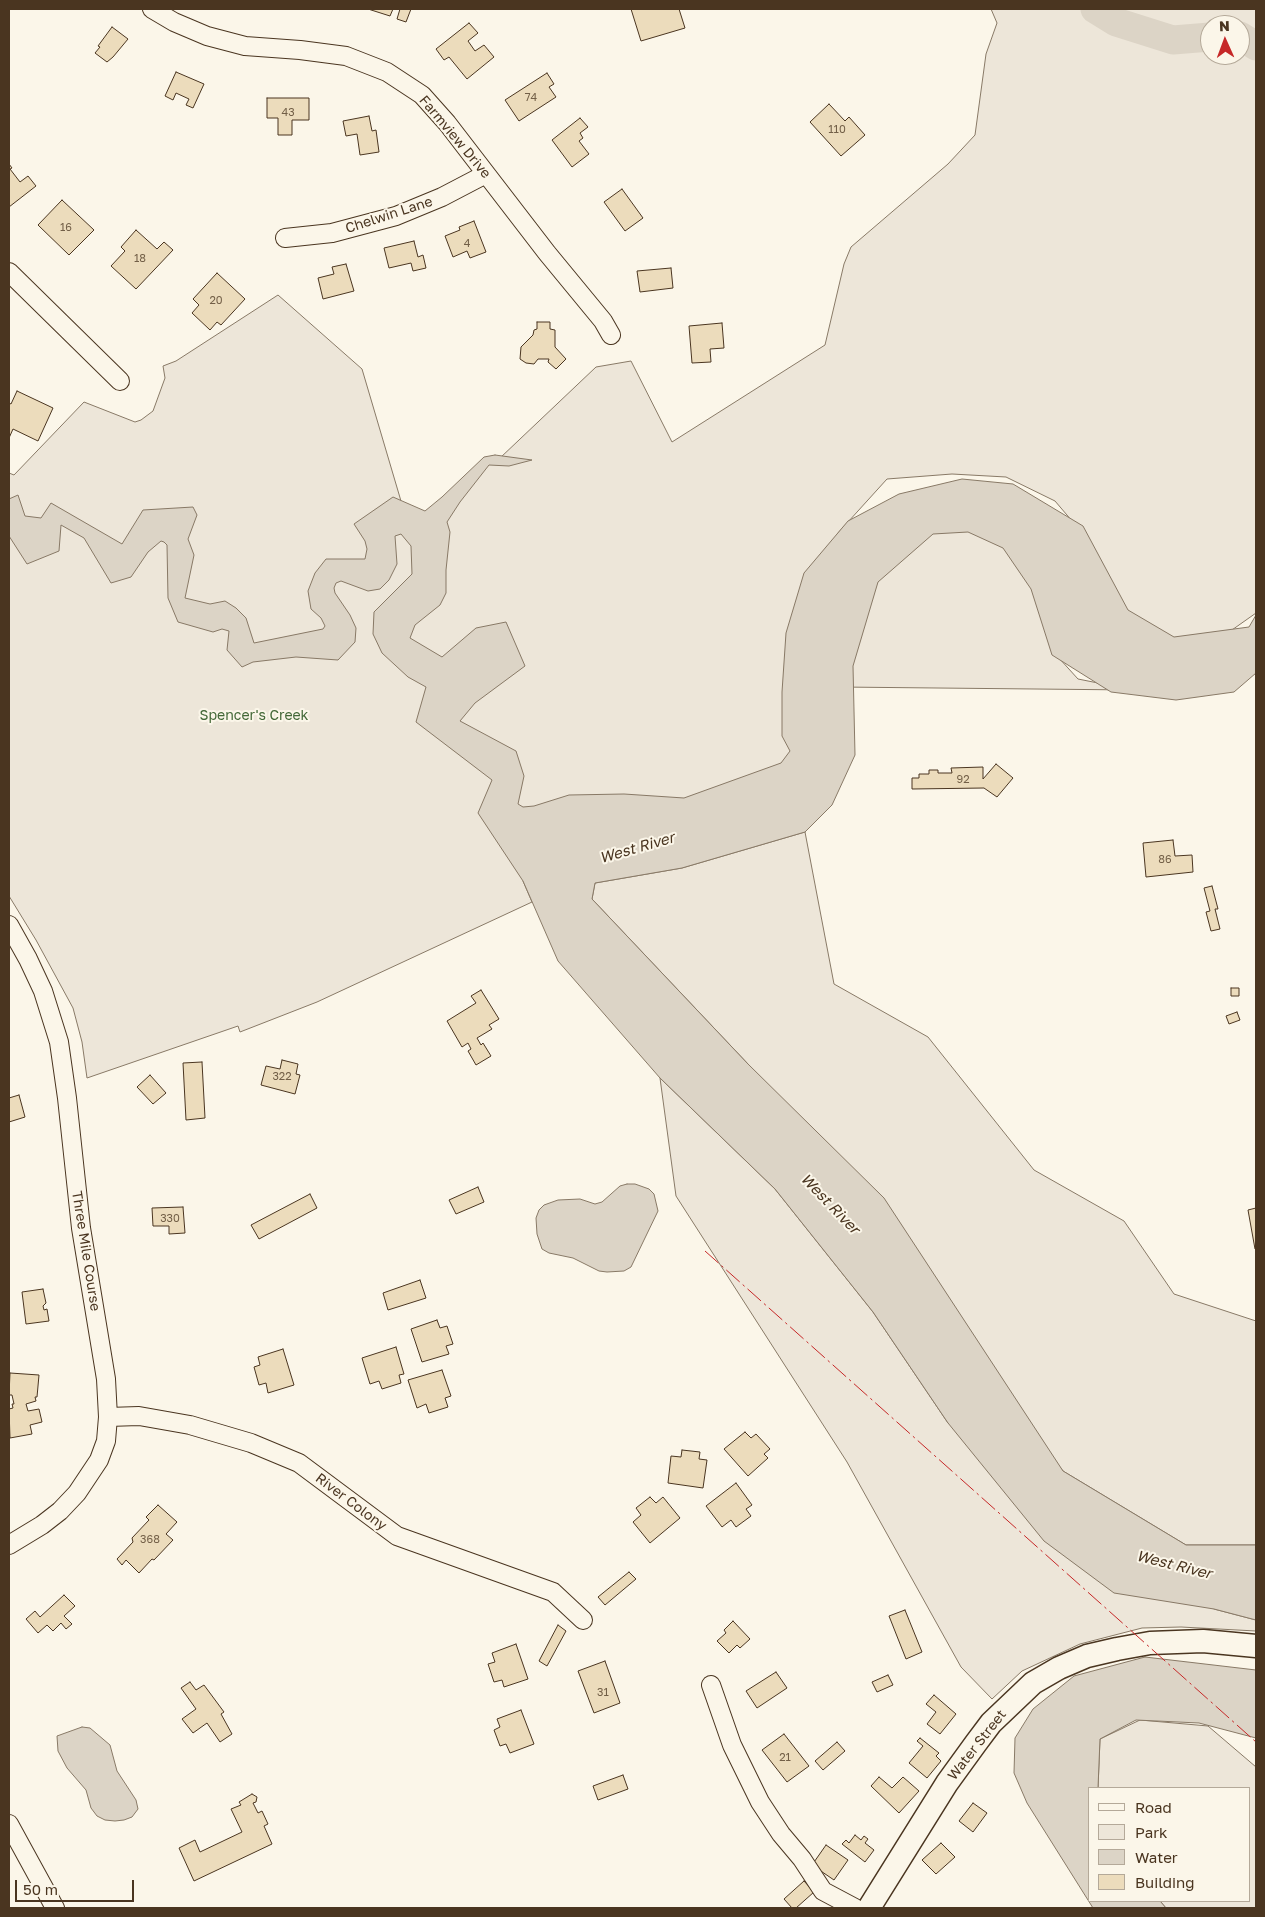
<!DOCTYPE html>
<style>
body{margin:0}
#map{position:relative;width:1265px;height:1917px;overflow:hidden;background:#fbf6e9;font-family:"Golos Text",sans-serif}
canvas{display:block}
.frame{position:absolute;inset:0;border:10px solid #4a3520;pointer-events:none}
.legend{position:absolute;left:1088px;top:1787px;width:162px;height:115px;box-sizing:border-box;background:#fbf6e9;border:1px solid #b4a999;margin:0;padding:6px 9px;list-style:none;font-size:15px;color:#4a3520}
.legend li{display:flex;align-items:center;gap:10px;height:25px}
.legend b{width:25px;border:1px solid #b4a999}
.north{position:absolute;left:1200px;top:15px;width:50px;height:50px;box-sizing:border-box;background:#fbf6e9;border:1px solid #b4a999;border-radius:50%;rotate:358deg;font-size:14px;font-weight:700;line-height:20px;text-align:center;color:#4a3520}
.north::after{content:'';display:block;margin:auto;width:18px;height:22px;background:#c62828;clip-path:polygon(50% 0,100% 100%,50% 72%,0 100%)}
.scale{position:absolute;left:15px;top:1880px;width:119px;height:22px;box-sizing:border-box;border:2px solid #4a3520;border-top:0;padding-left:6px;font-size:15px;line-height:18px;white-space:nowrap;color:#4a3520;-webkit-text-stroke:4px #fbf6e9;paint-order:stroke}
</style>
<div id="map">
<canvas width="1265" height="1917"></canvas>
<div class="frame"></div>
<ul class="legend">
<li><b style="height:6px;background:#fbf6e9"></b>Road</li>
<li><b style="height:14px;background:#ede6d9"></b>Park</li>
<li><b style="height:14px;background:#dcd4c6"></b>Water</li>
<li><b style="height:14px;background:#ecdcbc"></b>Building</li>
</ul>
<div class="north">N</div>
<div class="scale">50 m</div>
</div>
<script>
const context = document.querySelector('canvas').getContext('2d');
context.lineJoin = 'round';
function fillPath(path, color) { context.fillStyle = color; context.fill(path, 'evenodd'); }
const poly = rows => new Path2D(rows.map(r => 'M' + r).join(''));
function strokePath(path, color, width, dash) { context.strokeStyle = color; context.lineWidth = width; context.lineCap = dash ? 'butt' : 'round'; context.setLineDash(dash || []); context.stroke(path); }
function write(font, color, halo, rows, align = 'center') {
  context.font = font + ' "Golos Text",sans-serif'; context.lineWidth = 4; context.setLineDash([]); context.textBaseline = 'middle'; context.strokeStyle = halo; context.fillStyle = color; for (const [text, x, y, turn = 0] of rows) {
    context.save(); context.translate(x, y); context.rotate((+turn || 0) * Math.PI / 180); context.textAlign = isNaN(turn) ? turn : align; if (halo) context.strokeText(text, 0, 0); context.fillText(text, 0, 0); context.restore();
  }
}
const green = poly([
 [991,9,1256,9,1256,613,1205,649,1140,652,1090,542,1055,501,1006,477,952,474,887,479,838,533,798,653,798,761,523,881,532,902,317,1002,240,1032,238,1026,87,1078,82,1042,73,1008,36,940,9,896,9,473,14,475,84,402,135,422,141,420,153,411,165,378,163,366,176,361,278,295,362,369,406,518,421,536,489,460,500,458,596,367,631,361,672,442,825,345,844,264,851,247,948,164,975,135,986,54,997,23,991,9],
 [1210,25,1240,25,1240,55,1210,55,1210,25],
 [950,518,1013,533,1058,657,1078,679,1133,690,839,687,857,584,950,518],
 [805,832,834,984,928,1037,1034,1170,1124,1221,1174,1294,1256,1321,1256,1545,1186,1545,1063,1471,748,1064,592,899,595,883,682,868,805,832],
 [660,1078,775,1189,873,1312,948,1423,1214,1609,1256,1620,1256,1631,1181,1627,1142,1628,1080,1644,1022,1671,992,1699,961,1667,847,1462,676,1196,660,1078],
 [1140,1720,1208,1726,1256,1767,1256,1908,1166,1908,1160,1901,1249,1901,1249,1788,1098,1788,1100,1739,1140,1720]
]);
const water = poly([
 [495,455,532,460,509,466,489,465,460,502,447,522,450,532,446,570,446,593,440,605,415,625,410,638,442,657,476,628,506,622,525,666,475,703,460,721,516,751,524,776,518,804,523,807,534,806,569,795,624,794,684,798,781,763,790,751,782,736,782,692,786,633,804,573,848,521,899,494,962,479,1013,484,1083,526,1128,610,1174,637,1249,627,1256,615,1256,673,1234,692,1176,700,1111,692,1052,655,1031,589,1003,548,968,532,933,534,878,582,853,666,855,755,832,805,805,832,682,868,595,883,592,899,748,1064,884,1198,1063,1471,1186,1545,1256,1545,1256,1620,1214,1609,1114,1593,1044,1541,948,1423,873,1312,775,1189,660,1078,558,961,523,881,478,813,492,780,416,722,426,687,408,677,382,653,373,634,374,612,412,574,411,546,401,534,395,536,397,564,389,580,380,589,368,591,341,581,336,583,334,588,335,593,350,615,356,628,355,642,338,660,296,657,253,662,242,667,227,650,229,631,222,629,213,632,178,622,168,598,167,545,164,542,161,541,148,552,131,577,111,583,84,538,61,525,59,551,27,564,9,536,9,499,18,495,25,516,41,518,51,503,122,544,143,510,193,507,197,515,188,539,194,555,185,598,210,604,225,601,236,608,246,618,254,643,323,629,325,626,321,618,311,609,308,591,315,573,326,559,365,559,367,549,365,541,354,524,393,497,425,511,442,497,484,457,495,455],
 [627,1184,635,1184,649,1189,654,1194,658,1211,631,1267,624,1271,607,1272,599,1271,573,1258,549,1253,542,1249,537,1234,536,1218,539,1210,544,1205,558,1200,580,1199,595,1204,602,1202,620,1186,627,1184],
 [1145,1657,1256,1670,1256,1738,1199,1723,1136,1720,1100,1739,1098,1788,1089,1788,1089,1901,1160,1901,1166,1908,1093,1908,1027,1803,1014,1773,1015,1738,1033,1709,1074,1676,1145,1657],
 [82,1727,90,1728,110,1745,117,1771,136,1800,138,1809,132,1817,124,1820,115,1821,105,1820,97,1816,91,1808,86,1790,67,1768,58,1751,57,1736,82,1727]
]);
const river = poly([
 [1095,9,1116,22,1173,40,1210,37],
 [1240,36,1256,46]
]);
const building = poly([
 [368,9,393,9,390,16,368,9],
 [400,9,411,9,406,22,397,19,400,9],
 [631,9,679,9,685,28,641,41,631,9],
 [469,23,478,33,468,41,475,51,484,45,494,57,467,79,449,57,444,60,436,49,469,23],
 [112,27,128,39,113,57,107,62,95,53,100,47,98,46,112,27],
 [176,72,204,84,193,108,186,105,189,99,176,93,173,100,165,96,176,72],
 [547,73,554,84,549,87,556,97,519,121,505,100,547,73],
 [267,98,309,98,309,120,292,120,292,135,278,135,278,118,267,118,267,98],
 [829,104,845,121,849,117,865,135,841,156,810,122,829,104],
 [369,116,372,131,376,130,379,152,360,155,357,134,346,136,343,121,369,116],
 [580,118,588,127,580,133,583,138,579,141,589,154,572,167,552,140,580,118],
 [9,164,12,168,10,169,20,182,28,176,36,186,9,207,9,164],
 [622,189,643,218,625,231,604,202,622,189],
 [62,200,94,230,69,255,38,225,62,200],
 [474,221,486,252,470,258,467,251,453,257,445,236,460,230,459,227,474,221],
 [136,230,157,249,164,242,173,250,136,289,111,266,125,251,121,247,136,230],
 [414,241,418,257,423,255,426,268,413,271,411,263,389,268,384,248,414,241],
 [346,264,354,291,323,299,318,278,334,274,332,267,346,264],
 [671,268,673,288,640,292,637,271,671,268],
 [217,273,245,299,221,325,217,322,210,330,192,313,199,305,193,299,217,273],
 [537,322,550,322,550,329,555,330,555,347,566,359,556,369,548,362,549,359,538,359,534,364,526,363,520,359,521,347,533,335,534,330,537,329,537,322],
 [722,323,724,348,710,349,711,362,692,363,689,326,722,323],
 [17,391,53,408,38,441,13,429,9,438,9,403,11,404,17,391],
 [996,764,1013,778,997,797,984,788,912,789,912,778,919,778,919,774,929,774,929,770,938,770,938,773,952,773,951,768,983,767,983,779,996,764],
 [1173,840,1175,856,1192,855,1193,872,1146,877,1143,843,1173,840],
 [1212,886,1218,909,1215,909,1220,929,1211,931,1206,912,1210,911,1204,888,1212,886],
 [1231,988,1239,988,1239,996,1231,996,1231,988],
 [481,990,499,1019,489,1025,492,1029,477,1038,481,1045,483,1043,491,1056,476,1065,468,1051,471,1049,468,1043,462,1047,447,1021,476,1003,471,996,481,990],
 [1237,1012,1240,1020,1229,1024,1226,1016,1237,1012],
 [282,1060,298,1064,296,1074,300,1075,295,1094,261,1085,266,1066,280,1069,282,1060],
 [202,1062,205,1118,186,1120,183,1063,202,1062],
 [150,1075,166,1093,153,1104,137,1087,150,1075],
 [19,1095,25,1117,9,1122,9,1098,19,1095],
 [478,1187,484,1202,456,1214,449,1200,478,1187],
 [310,1194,317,1208,259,1239,251,1225,310,1194],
 [183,1207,185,1233,169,1234,169,1226,153,1226,152,1208,183,1207],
 [1256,1208,1256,1249,1255,1249,1248,1210,1256,1208],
 [420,1280,426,1298,388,1310,383,1293,420,1280],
 [43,1289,46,1303,43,1306,44,1310,47,1309,49,1321,26,1324,22,1292,43,1289],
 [437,1320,440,1328,447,1326,453,1344,446,1346,449,1354,422,1362,411,1329,437,1320],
 [396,1347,404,1374,399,1375,401,1383,382,1389,379,1381,370,1384,362,1358,396,1347],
 [283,1349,294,1385,268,1393,266,1383,259,1385,254,1367,260,1365,258,1357,283,1349],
 [442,1370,451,1396,445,1398,448,1407,429,1413,426,1404,417,1408,408,1380,442,1370],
 [10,1373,39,1375,37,1397,35,1397,36,1401,26,1404,28,1411,39,1409,42,1422,30,1425,32,1434,10,1438,9,1409,13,1408,12,1404,14,1404,12,1395,9,1395,10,1373],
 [745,1432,751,1438,756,1434,770,1449,764,1454,768,1458,748,1476,724,1449,745,1432],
 [682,1450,700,1452,699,1459,707,1460,703,1488,668,1483,671,1456,681,1457,682,1450],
 [736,1483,752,1505,746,1509,751,1516,736,1527,731,1520,722,1527,706,1506,736,1483],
 [650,1497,656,1503,663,1497,680,1518,650,1543,633,1522,641,1515,636,1508,650,1497],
 [158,1505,177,1522,166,1534,173,1540,154,1560,152,1559,139,1573,126,1560,122,1565,117,1559,133,1542,132,1538,149,1520,146,1517,158,1505],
 [629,1572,636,1579,605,1605,598,1597,629,1572],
 [64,1595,75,1606,64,1616,72,1624,66,1629,61,1623,53,1631,47,1625,38,1633,26,1619,35,1611,40,1617,64,1595],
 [905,1610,922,1652,906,1659,889,1616,905,1610],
 [733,1621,750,1639,740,1648,737,1645,729,1653,717,1641,726,1633,724,1630,733,1621],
 [558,1625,566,1631,547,1666,539,1661,558,1625],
 [516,1644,528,1679,504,1687,502,1680,494,1682,488,1664,495,1662,492,1653,516,1644],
 [605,1661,620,1703,594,1713,578,1671,605,1661],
 [776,1672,787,1688,757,1708,746,1691,776,1672],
 [888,1675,893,1685,877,1692,872,1682,888,1675],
 [190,1682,196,1690,204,1685,224,1712,221,1714,232,1734,220,1742,207,1723,193,1733,182,1719,196,1709,181,1688,190,1682],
 [934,1695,956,1714,940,1734,927,1724,936,1712,926,1704,934,1695],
 [521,1710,534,1744,510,1753,506,1744,500,1746,494,1730,500,1727,497,1719,521,1710],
 [784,1734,809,1766,787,1782,762,1750,784,1734],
 [920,1738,939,1753,936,1756,941,1761,927,1778,909,1763,923,1746,917,1741,920,1738],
 [837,1742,845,1751,823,1770,815,1761,837,1742],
 [623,1775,628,1789,598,1800,593,1786,623,1775],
 [879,1777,892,1788,903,1777,919,1791,899,1813,871,1786,879,1777],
 [252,1794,257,1797,256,1802,253,1803,258,1813,262,1811,268,1824,264,1826,272,1844,194,1881,179,1848,195,1840,200,1852,242,1832,231,1809,241,1805,239,1802,252,1794],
 [973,1803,987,1813,973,1832,959,1821,973,1803],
 [855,1835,861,1840,864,1836,868,1839,865,1843,874,1850,865,1862,842,1844,846,1840,849,1843,855,1835],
 [941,1843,955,1857,936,1874,922,1860,941,1843],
 [826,1845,848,1860,834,1880,812,1865,826,1845],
 [804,1881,814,1892,796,1908,792,1908,784,1899,804,1881]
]);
const minor = poly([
 [152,9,174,22,207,36,245,46,300,50,346,56,387,72,422,95,447,123,547,253,603,321,611,335],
 [285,238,332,233,396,216,442,197,486,174],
 [9,272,120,381],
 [9,925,28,959,43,991,59,1042,67,1098,81,1228,106,1379,108,1417,106,1441,99,1460,77,1493,60,1511,42,1525,9,1545],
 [108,1417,139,1416,190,1425,251,1443,299,1463,397,1536,553,1592,583,1620],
 [711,1685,732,1745,760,1802,781,1834,802,1859,823,1891,855,1908],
 [9,1824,55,1908]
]);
const major = poly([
 [869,1908,947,1783,976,1743,991,1723,1033,1683,1059,1668,1087,1656,1117,1649,1150,1643,1203,1641,1256,1646]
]);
const power = poly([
 [705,1251,1256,1742]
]);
const numberNames = [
 ["74",531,98],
 ["43",288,113],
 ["110",837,130],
 ["16",66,228],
 ["4",467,244],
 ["18",140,259],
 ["20",216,301],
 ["92",963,780],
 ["86",1165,860],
 ["322",282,1077],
 ["330",170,1219],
 ["368",150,1540],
 ["31",603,1693],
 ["21",785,1758]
];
const streetNames = [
 ["Farmview Drive",455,137,50],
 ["Chelwin Lane",389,215,-18],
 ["Three Mile Course",86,1251,81],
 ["River Colony",351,1502,37],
 ["Water Street",977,1745,-52]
];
const parkNames = [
 ["Spencer's Creek",254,716]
];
const waterNames = [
 ["West River",637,848,-16],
 ["West River",830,1204,46],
 ["West River",1174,1565,14]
];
fillPath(green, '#ede6d9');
strokePath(green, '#887966', 1);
fillPath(water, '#dcd4c6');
strokePath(water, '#887966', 1);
strokePath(river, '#dcd4c6', 29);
fillPath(building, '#ecdcbc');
strokePath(building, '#4a3520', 1);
strokePath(minor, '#4a3520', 20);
strokePath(major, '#4a3520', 25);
strokePath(minor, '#fbf6e9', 18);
strokePath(major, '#fbf6e9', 22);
strokePath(power, '#c62828', 1, [18, 4, 2.5, 4]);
write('11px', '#725f47', null, numberNames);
write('14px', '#4a3520', '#fbf6e9', streetNames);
write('14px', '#436837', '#fbf6e9', parkNames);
write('italic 15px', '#4a3520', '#fbf6e9', waterNames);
</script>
